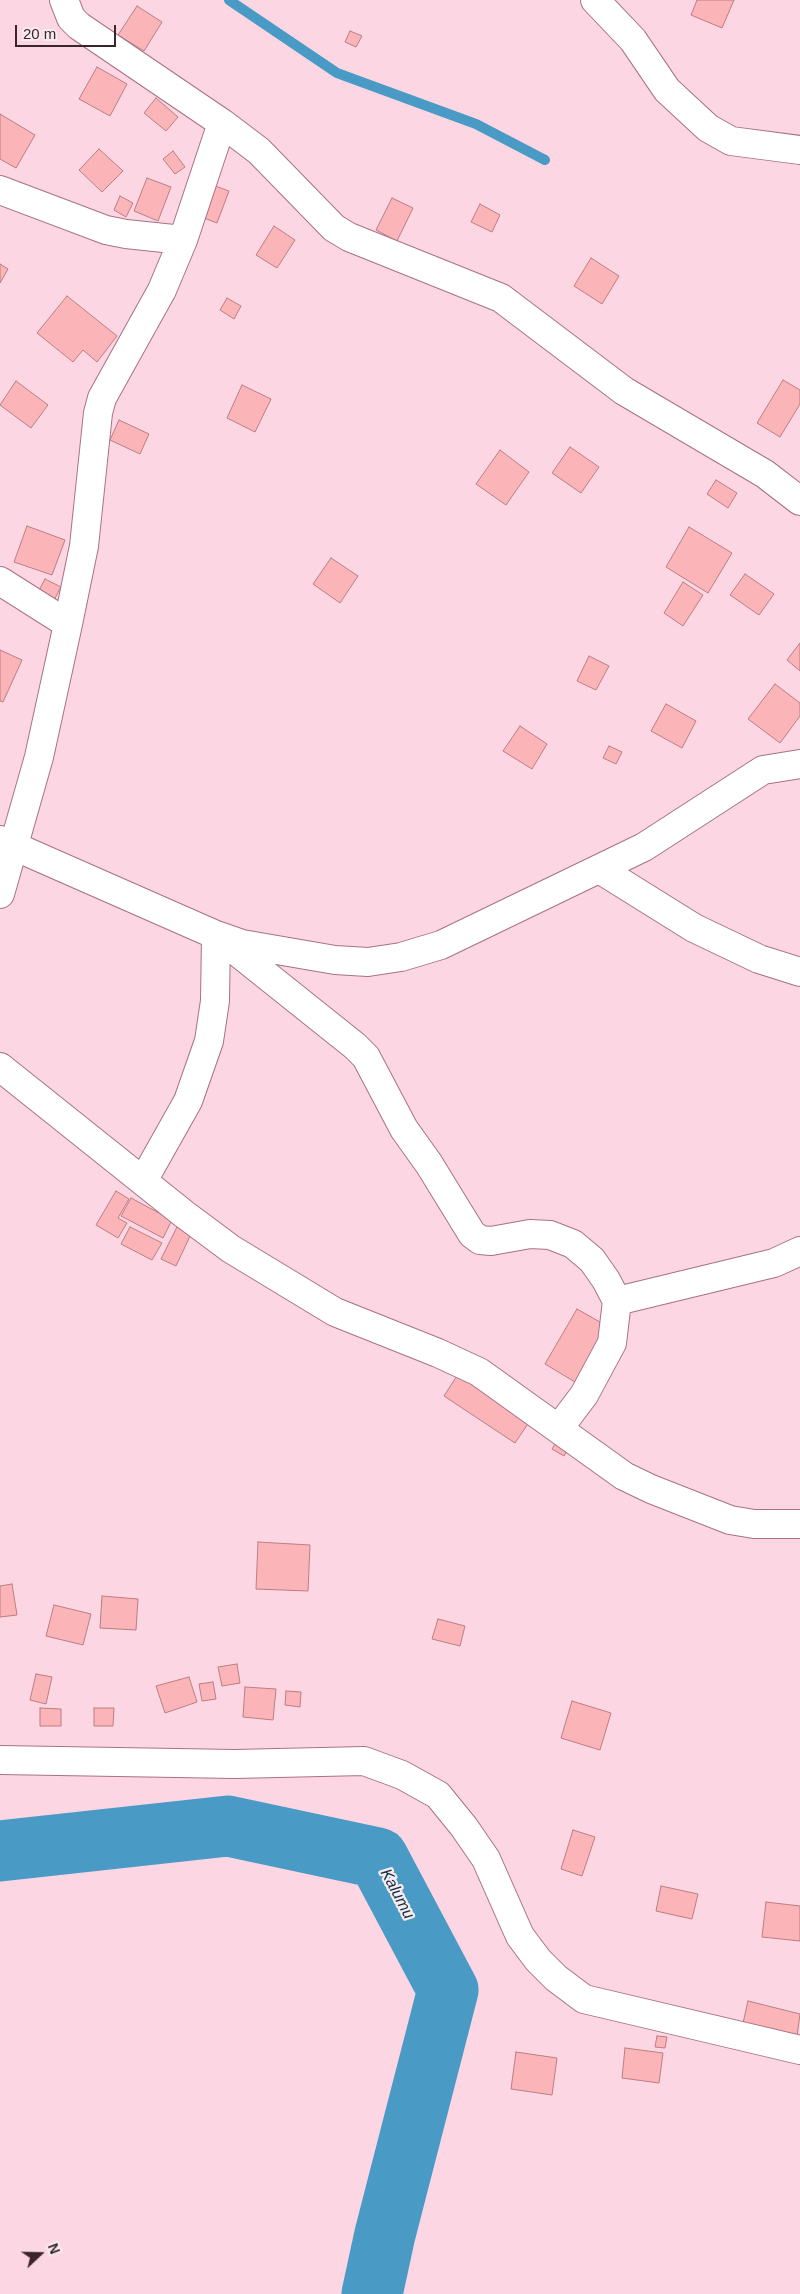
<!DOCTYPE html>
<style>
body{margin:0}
#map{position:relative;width:800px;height:2294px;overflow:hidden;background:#fdd6e4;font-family:Arial,sans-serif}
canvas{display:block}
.north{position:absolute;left:15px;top:2229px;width:50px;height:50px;-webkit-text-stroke:4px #f8ebf0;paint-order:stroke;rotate:69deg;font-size:14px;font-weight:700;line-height:20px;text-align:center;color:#3c242d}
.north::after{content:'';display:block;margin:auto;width:18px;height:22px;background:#3c242d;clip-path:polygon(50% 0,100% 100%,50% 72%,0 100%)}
.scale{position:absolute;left:15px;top:25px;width:101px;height:22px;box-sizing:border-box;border:2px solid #3c242d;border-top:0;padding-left:6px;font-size:15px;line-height:18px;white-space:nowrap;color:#3c242d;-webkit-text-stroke:4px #f8ebf0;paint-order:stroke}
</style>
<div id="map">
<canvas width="800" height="2294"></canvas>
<div class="north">N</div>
<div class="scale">20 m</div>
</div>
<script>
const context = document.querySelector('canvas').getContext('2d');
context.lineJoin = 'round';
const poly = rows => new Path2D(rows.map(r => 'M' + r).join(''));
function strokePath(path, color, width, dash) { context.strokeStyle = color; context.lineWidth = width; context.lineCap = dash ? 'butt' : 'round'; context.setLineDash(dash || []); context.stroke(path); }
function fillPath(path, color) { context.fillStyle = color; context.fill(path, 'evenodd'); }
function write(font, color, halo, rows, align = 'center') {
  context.font = font + ' Arial,sans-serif'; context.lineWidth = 4.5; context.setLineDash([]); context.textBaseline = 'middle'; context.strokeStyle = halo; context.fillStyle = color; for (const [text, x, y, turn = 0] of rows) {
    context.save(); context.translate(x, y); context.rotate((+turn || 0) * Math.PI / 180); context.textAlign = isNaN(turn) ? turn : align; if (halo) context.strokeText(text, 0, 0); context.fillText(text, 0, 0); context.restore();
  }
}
const stream = poly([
 [229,0,337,73,476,124,545,160]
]);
const river = poly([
 [0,1851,228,1826,378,1858,448,1990,385,2234,372,2294]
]);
const building = poly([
 [697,0,734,0,722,28,691,15,697,0],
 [137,6,162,22,144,51,118,35,137,6],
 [350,31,362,36,356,47,345,42,350,31],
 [97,67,127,84,110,116,79,99,97,67],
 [156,98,178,117,166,131,144,113,156,98],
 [0,114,35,135,16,168,0,159,0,114],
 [99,149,123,171,102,192,79,170,99,149],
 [173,151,185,167,175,174,163,159,173,151],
 [147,178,171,187,158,221,134,211,147,178],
 [207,183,229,191,217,223,196,215,207,183],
 [120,196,133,203,126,217,114,210,120,196],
 [392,198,413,208,397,241,376,230,392,198],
 [480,204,500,215,492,232,471,222,480,204],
 [274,226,295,240,277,268,256,255,274,226],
 [591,258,619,276,602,304,574,286,591,258],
 [0,264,8,269,0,283,0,264],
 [67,296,117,336,97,362,83,350,73,362,37,333,67,296],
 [227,298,241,306,234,319,220,310,227,298],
 [783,380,800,390,800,404,780,437,757,423,783,380],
 [16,381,48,405,31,428,0,405,16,381],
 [242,385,271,399,255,432,227,418,242,385],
 [119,420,149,434,140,454,110,440,119,420],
 [570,447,599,467,581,493,552,473,570,447],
 [500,450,529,472,506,505,476,484,500,450],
 [716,480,737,493,728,508,707,494,716,480],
 [27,526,65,540,52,575,14,562,27,526],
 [689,527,732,553,708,593,666,567,689,527],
 [331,558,358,576,340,603,313,584,331,558],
 [745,574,774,594,759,615,730,595,745,574],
 [45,579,61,587,53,602,37,594,45,579],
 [683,582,703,595,683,626,664,613,683,582],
 [800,643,800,671,787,660,800,643],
 [0,650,22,660,3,702,0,701,0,650],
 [589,656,609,666,596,690,577,681,589,656],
 [775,684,800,703,800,716,780,743,748,719,775,684],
 [666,704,696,721,682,748,651,731,666,704],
 [520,726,547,744,532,769,503,751,520,726],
 [609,746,622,752,616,764,603,758,609,746],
 [116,1191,129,1199,118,1218,127,1223,118,1238,96,1225,116,1191],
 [131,1198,172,1220,163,1238,121,1216,131,1198],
 [130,1227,162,1243,152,1260,121,1244,130,1227],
 [177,1227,191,1234,176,1266,161,1259,177,1227],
 [577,1309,607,1326,575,1382,545,1364,577,1309],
 [462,1368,534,1415,515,1443,444,1396,462,1368],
 [559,1437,571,1444,564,1456,552,1449,559,1437],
 [258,1542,310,1545,308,1591,256,1589,258,1542],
 [12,1584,17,1615,0,1617,0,1586,12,1584],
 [102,1596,138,1599,136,1630,100,1628,102,1596],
 [54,1605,91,1614,83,1645,46,1636,54,1605],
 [438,1619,465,1626,460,1646,432,1639,438,1619],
 [237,1664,240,1683,222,1686,218,1667,237,1664],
 [36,1674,52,1677,46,1704,30,1700,36,1674],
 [189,1677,197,1702,165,1713,156,1686,189,1677],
 [213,1682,216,1699,202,1701,199,1684,213,1682],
 [245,1687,276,1689,273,1720,243,1717,245,1687],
 [286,1691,301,1692,300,1707,285,1705,286,1691],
 [572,1701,611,1713,600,1750,561,1738,572,1701],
 [40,1708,61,1709,61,1726,40,1726,40,1708],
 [94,1708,114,1708,113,1726,94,1726,94,1708],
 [573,1830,595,1837,582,1876,561,1869,573,1830],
 [661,1886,698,1894,692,1919,656,1911,661,1886],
 [766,1902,800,1906,800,1941,762,1937,766,1902],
 [748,2001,800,2014,797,2036,743,2023,748,2001],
 [657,2036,667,2037,665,2048,655,2047,657,2036],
 [625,2048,663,2053,659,2083,622,2078,625,2048],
 [516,2052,557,2058,552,2095,511,2089,516,2052]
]);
const street = poly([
 [64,0,71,18,79,26,222,123,259,151,334,228,349,237,501,298,624,391,765,474,800,501],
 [595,0,633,40,667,90,708,128,731,141,800,150],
 [0,190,106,230,126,234,183,240],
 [0,581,68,624],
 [0,840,216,935,242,944,335,960,368,962,401,957,441,945,644,847,763,770,800,764],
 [601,870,694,928,759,959,800,972],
 [0,894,39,757,68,624,84,546,98,413,102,398,162,290,183,240,222,123],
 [0,1067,184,1214,231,1249,335,1312,438,1353,479,1372,624,1476,651,1489,730,1520,754,1524,800,1524],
 [143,1181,188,1101,209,1041,215,1001,216,935,355,1046,366,1057,404,1129,429,1164,472,1234,480,1240,491,1241,530,1234,550,1235,573,1244,592,1260,606,1280,617,1301,612,1343,584,1395,559,1428],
 [617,1301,774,1263,800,1251],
 [0,1760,235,1764,364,1761,402,1775,438,1795,464,1827,486,1859,520,1936,538,1960,556,1978,584,1999,800,2050]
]);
const waterNames = [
 ["Kalumu",397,1894,62]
];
strokePath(stream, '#499ac5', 10);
strokePath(river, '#499ac5', 61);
fillPath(building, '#fbb5b9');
strokePath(building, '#bb7d82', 1);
strokePath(street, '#a97186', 30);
strokePath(street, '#fff', 28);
write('italic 16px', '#0b2f42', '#f8ebf0', waterNames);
</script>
